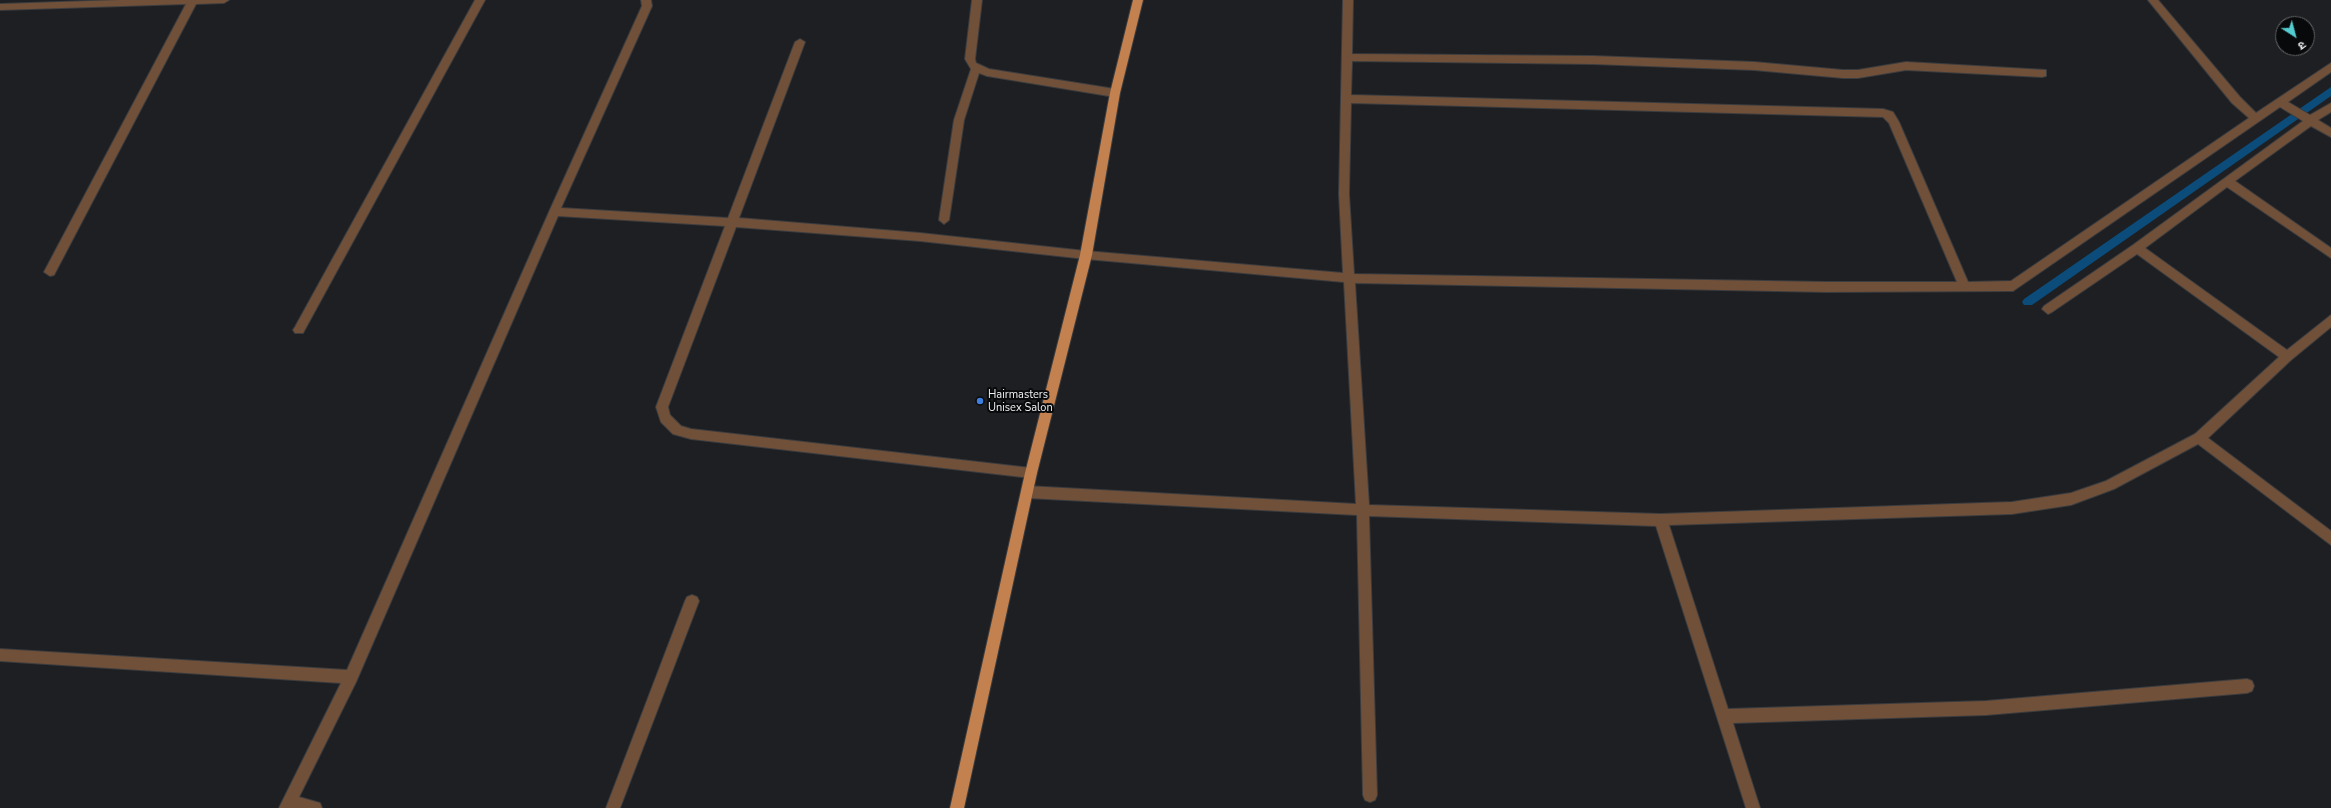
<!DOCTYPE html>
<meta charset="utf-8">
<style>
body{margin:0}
#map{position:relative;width:2331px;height:808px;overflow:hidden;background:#1d1f22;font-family:"Nunito Sans","Noto Sans Devanagari",sans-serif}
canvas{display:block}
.north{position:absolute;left:2275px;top:16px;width:40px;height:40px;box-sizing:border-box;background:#08090a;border:1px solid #656668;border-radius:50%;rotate:144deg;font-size:11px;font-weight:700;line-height:16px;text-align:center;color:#f0f1f4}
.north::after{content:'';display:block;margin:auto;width:14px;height:18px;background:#52cdd0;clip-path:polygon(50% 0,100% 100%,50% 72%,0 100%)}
</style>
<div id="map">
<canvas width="2331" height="808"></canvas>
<div class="north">उ</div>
</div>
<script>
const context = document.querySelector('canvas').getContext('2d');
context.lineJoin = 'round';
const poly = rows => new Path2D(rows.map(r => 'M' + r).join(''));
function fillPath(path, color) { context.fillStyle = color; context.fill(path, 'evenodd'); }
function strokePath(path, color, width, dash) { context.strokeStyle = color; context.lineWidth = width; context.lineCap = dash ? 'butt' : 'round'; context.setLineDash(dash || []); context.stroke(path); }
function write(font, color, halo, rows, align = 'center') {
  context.font = font + ' "Nunito Sans",sans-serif'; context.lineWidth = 4; context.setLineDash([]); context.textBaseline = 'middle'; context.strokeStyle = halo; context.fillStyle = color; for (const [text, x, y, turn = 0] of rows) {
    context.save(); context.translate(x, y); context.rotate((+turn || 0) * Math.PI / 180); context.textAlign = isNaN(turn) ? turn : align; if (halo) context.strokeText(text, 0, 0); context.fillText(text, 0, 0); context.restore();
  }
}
const stream = poly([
 [2331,87,2331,96,2032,305,2024,305,2022,302,2024,299,2331,87]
]);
const minor = poly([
 [119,0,229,0,224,3,196,4,54,275,50,276,44,272,186,4,0,10,0,4,119,0],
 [475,0,485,0,303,333,295,333,293,330,295,327,475,0],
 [641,0,651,0,652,6,561,208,728,218,795,42,800,39,805,42,739,218,920,233,1086,251,1343,273,1339,194,1343,0,1353,0,1352,54,1593,56,1754,62,1843,70,1858,70,1906,62,2046,70,2046,76,2042,77,1906,70,1858,78,1843,78,1754,70,1593,64,1352,61,1351,95,1883,109,1893,112,1899,122,1968,282,2011,281,2249,118,2232,103,2148,0,2158,0,2240,97,2256,113,2331,63,2331,72,2288,102,2310,115,2331,103,2331,112,2318,120,2331,128,2331,137,2311,126,2235,181,2331,248,2331,258,2227,187,2145,248,2287,350,2331,315,2331,327,2291,360,2208,438,2331,531,2331,545,2198,444,2114,489,2071,505,2012,514,1669,525,1728,709,1986,701,2247,679,2252,681,2254,686,2252,691,2247,693,1986,715,1733,723,1760,808,1746,808,1656,526,1369,516,1377,795,1375,800,1370,802,1365,800,1363,795,1357,515,1027,498,1023,496,1021,492,1023,488,1027,486,1356,504,1344,282,1086,259,920,241,736,227,668,407,670,415,681,426,691,429,1031,468,1035,469,1037,473,1035,477,1031,478,691,439,673,434,661,422,656,407,725,226,558,216,356,682,299,797,320,803,322,808,279,808,341,683,0,661,0,649,347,670,549,212,642,6,641,0],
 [1351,103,1883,117,1889,123,1957,282,1827,282,1354,274,1349,194,1351,103],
 [2280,107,2303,121,2133,245,2044,306,2042,309,2048,314,2052,312,2137,254,2279,357,2195,434,2106,481,2071,493,2012,502,1661,514,1369,505,1355,283,1827,292,2013,291,2280,107],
 [972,0,982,0,975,59,976,63,989,69,1115,89,1120,93,1115,97,987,76,979,73,964,120,949,220,944,224,939,220,954,120,971,69,965,59,972,0],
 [692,595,697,597,699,601,620,808,606,808,685,601,687,597,692,595]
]);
const major = poly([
 [1133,0,1143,0,1120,93,1092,255,1037,473,964,808,950,808,1025,473,1080,255,1110,93,1133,0]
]);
const markers = [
 [980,401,4,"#3f7fe0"]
];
const poiNames = [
 ["Hairmasters",988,395],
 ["Unisex Salon",988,408]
];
fillPath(stream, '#0b4c7b');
strokePath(minor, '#3b3c3f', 2);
strokePath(major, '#3b3c3f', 2);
fillPath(minor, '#705039');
fillPath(major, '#c3814f');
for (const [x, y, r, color] of markers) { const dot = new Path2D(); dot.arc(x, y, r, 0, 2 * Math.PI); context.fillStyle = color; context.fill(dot); strokePath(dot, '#08090a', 1.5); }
write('11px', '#f0f1f4', '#08090a', poiNames, 'left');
</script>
